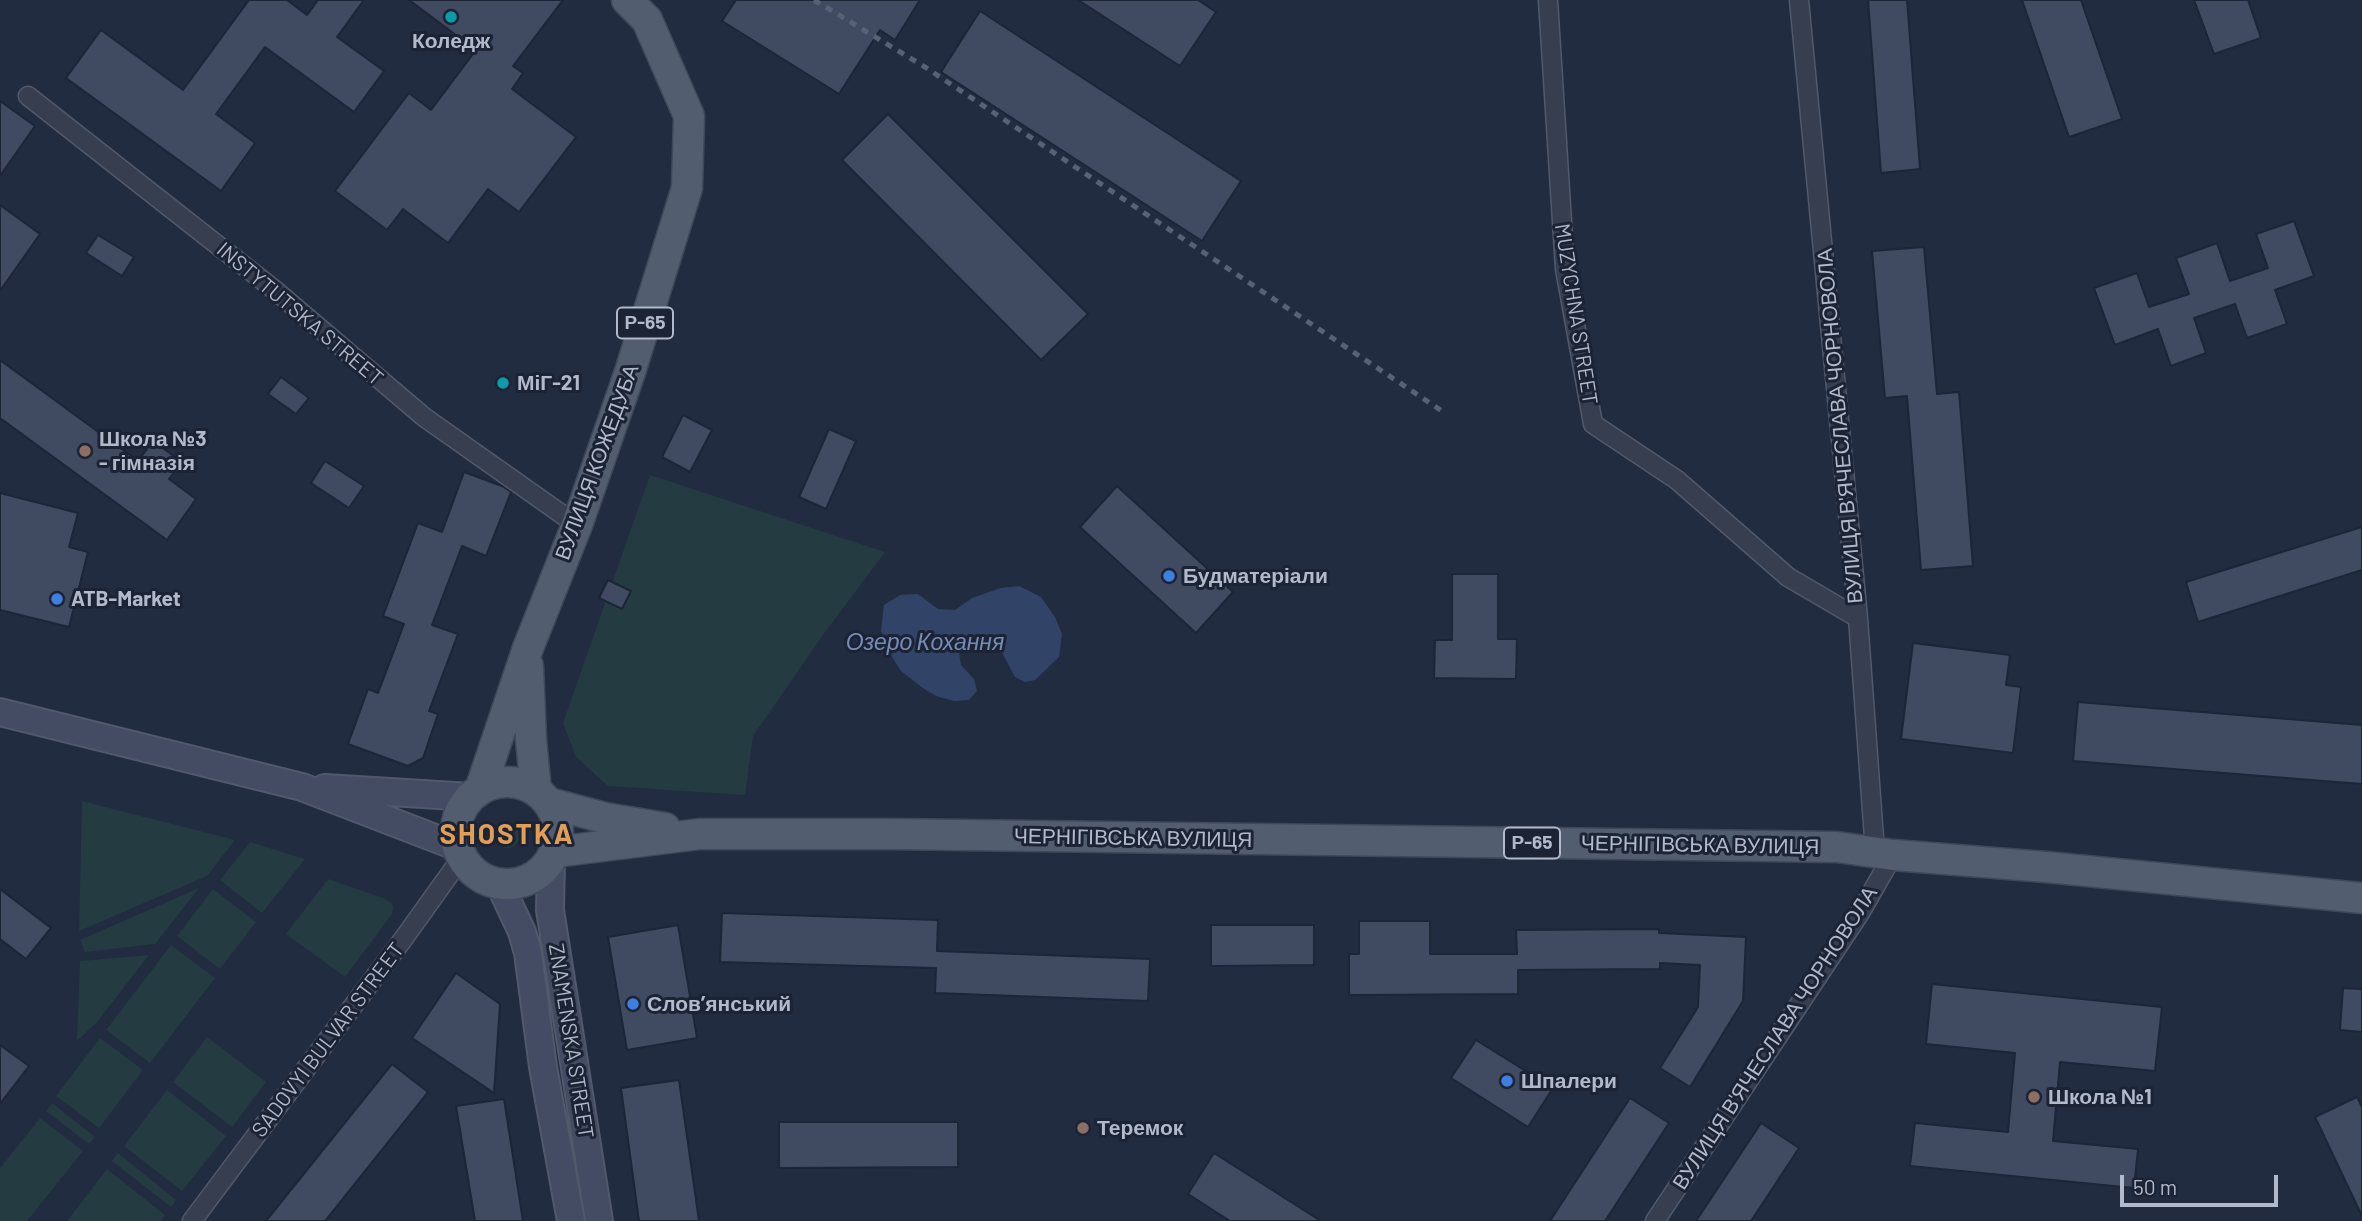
<!DOCTYPE html>
<meta charset="utf-8">
<style>
body{margin:0}
#map{position:relative;width:2362px;height:1221px;overflow:hidden;background:#212c40;font-family:Barlow,sans-serif}
canvas{display:block}
.scale{position:absolute;left:2120px;top:1175px;width:158px;height:32px;box-sizing:border-box;border:4px solid #b1b9cb;border-top:0;padding-left:9px;font-size:21px;line-height:24px;white-space:nowrap;color:#b1b9cb;-webkit-text-stroke:5px #1b2335;paint-order:stroke}
</style>
<div id="map">
<canvas width="2362" height="1221"></canvas>
<div class="scale">50 m</div>
</div>
<script>
const context = document.querySelector('canvas').getContext('2d');
context.lineJoin = 'round';
function fillPath(path, color) { context.fillStyle = color; context.fill(path, 'evenodd'); }
const poly = rows => new Path2D(rows.map(r => 'M' + r).join(''));
function strokePath(path, color, width, dash) { context.strokeStyle = color; context.lineWidth = width; context.lineCap = dash ? 'butt' : 'round'; context.setLineDash(dash || []); context.stroke(path); }
function write(font, color, halo, rows, align = 'center') {
  context.font = font + ' Barlow,sans-serif'; context.lineWidth = 6; context.setLineDash([]); context.textBaseline = 'middle'; context.strokeStyle = halo; context.fillStyle = color; for (const [text, x, y, turn = 0] of rows) {
    context.save(); context.translate(x, y); context.rotate((+turn || 0) * Math.PI / 180); context.textAlign = isNaN(turn) ? turn : align; if (halo) context.strokeText(text, 0, 0); context.fillText(text, 0, 0); context.restore();
  }
}
const green = poly([
 [650,475,885,552,823,635,753,736,745,795,608,786,576,757,563,723],
 [82,801,235,840,207,876,79,931],
 '494 835a13 13 0 1 1 26 0a13 13 0 1 1-26 0Z',
 [250,842,305,859,262,913,220,880],
 [328,879,386,899,392,904,393,908,392,914,345,977,286,934],
 [199,888,155,944,85,952,80,940],
 [213,889,256,922,220,969,177,936],
 [171,945,215,978,150,1063,106,1030],
 [149,955,97,1022,77,1041,80,961],
 [207,1037,266,1082,232,1127,173,1082],
 [100,1038,143,1070,99,1128,56,1096],
 [167,1090,226,1136,182,1191,124,1146],
 [52,1103,95,1137,89,1144,46,1111],
 [40,1118,83,1151,27,1221,0,1221,0,1168],
 [118,1153,176,1200,171,1207,112,1161],
 [107,1169,165,1215,161,1221,67,1221]
]);
const water = poly([
 [1019,586,1041,597,1055,617,1062,634,1059,657,1035,680,1025,682,1015,677,998,645,979,642,959,653,961,665,974,679,977,691,969,700,954,701,936,696,923,688,901,671,889,652,881,631,884,605,900,595,918,594,938,609,955,610,972,598,1001,588]
]);
const building = poly([
 [249,0,287,0,307,15,318,0,364,0,337,37,384,71,354,112,265,47,216,114,255,143,221,191,66,78,101,30,183,90,249,0],
 [409,0,563,0,513,66,523,73,512,89,576,137,519,212,488,189,448,243,403,209,387,230,335,191,409,93,431,110,476,50,409,0],
 [736,0,920,0,895,40,880,30,839,94,722,21,736,0],
 [1078,0,1198,0,1216,12,1180,66,1078,0],
 [1868,0,1907,0,1920,169,1881,173,1868,0],
 [2022,0,2081,0,2122,119,2069,137,2022,0],
 [2194,0,2248,0,2261,38,2214,54,2194,0],
 [980,11,1241,181,1202,241,941,72,980,11],
 [0,101,35,126,0,176,0,101],
 [888,114,1088,314,1041,360,842,160,888,114],
 [0,205,40,234,0,291,0,205],
 [2294,221,2314,276,2275,290,2287,324,2247,338,2235,304,2194,318,2206,353,2171,366,2158,329,2115,345,2094,288,2137,273,2149,307,2189,294,2176,258,2217,243,2230,281,2268,268,2256,234,2294,221],
 [98,235,134,257,122,276,86,253,98,235],
 [1924,247,1937,394,1959,392,1973,566,1921,570,1907,396,1885,398,1872,251,1924,247],
 [0,360,138,461,153,441,182,462,169,479,196,499,167,540,0,418,0,360],
 [281,377,309,398,296,414,268,394,281,377],
 [683,415,712,430,690,472,662,457,683,415],
 [829,429,856,441,826,509,799,497,829,429],
 [325,461,364,486,349,508,311,483,325,461],
 [464,472,502,486,511,492,486,556,462,546,432,625,458,634,429,711,438,714,423,758,408,766,348,744,368,689,378,693,404,624,383,616,418,523,442,532,464,472],
 [1117,486,1233,592,1196,633,1080,527,1117,486],
 [0,493,78,513,69,547,88,552,69,627,0,610,0,493],
 [2362,527,2362,570,2198,622,2186,582,2362,527],
 [1452,574,1498,574,1498,639,1517,639,1516,679,1434,678,1435,640,1452,640,1452,574],
 [608,580,631,591,622,609,599,598,608,580],
 [1913,643,2010,655,2006,685,2021,687,2013,753,1901,739,1913,643],
 [2078,702,2362,725,2362,784,2073,761,2078,702],
 [0,889,51,928,26,959,0,939,0,889],
 [722,913,938,920,937,951,1150,959,1148,1001,935,993,936,968,720,962,722,913],
 [1359,921,1430,921,1430,954,1517,954,1516,930,1659,929,1659,933,1746,937,1743,1001,1690,1087,1660,1068,1698,1007,1700,965,1660,963,1660,969,1518,970,1518,994,1349,995,1349,954,1359,954,1359,921],
 [678,925,697,1038,627,1050,608,937,678,925],
 [1211,925,1314,925,1314,965,1211,966,1211,925],
 [456,973,500,1004,494,1093,412,1038,456,973],
 [1932,984,2162,1007,2155,1071,2060,1062,2053,1141,2138,1149,2134,1188,1910,1166,1915,1123,2008,1132,2015,1053,1926,1044,1932,984],
 [2343,988,2362,989,2362,1032,2340,1030,2343,988],
 [1476,1040,1553,1088,1528,1127,1451,1078,1476,1040],
 [0,1045,29,1066,0,1104,0,1045],
 [392,1064,428,1092,325,1221,266,1221,392,1064],
 [679,1080,699,1221,639,1221,621,1088,679,1080],
 [2357,1097,2362,1107,2362,1216,2315,1117,2357,1097],
 [1630,1098,1669,1123,1605,1221,1550,1221,1630,1098],
 [504,1099,523,1221,475,1221,456,1106,504,1099],
 [779,1122,958,1122,958,1167,779,1168,779,1122],
 [1761,1123,1799,1148,1751,1221,1696,1221,1761,1123],
 [1214,1153,1321,1221,1230,1221,1188,1194,1214,1153]
]);
const street = poly([
 [1548,0,1565,269,1593,424,1677,480,1788,577,1858,618],
 [1799,0,1858,618,1875,852],
 [28,96,276,291,424,417,577,525],
 [192,1221,404,938,462,857],
 [1655,1221,1860,913,1893,855]
]);
const secondary = poly([
 [0,712,302,787,458,847],
 [325,788,471,797],
 [551,860,550,910,599,1221],
 [499,883,522,932,528,953,543,1067,571,1221]
]);
const primary = poly([
 [528,666,531,740,536,791],
 '456 833a51 51 0 1 1 102 0a51 51 0 1 1-102 0Z',
 [480,790,528,648,577,525,630,372,687,188,689,116,647,20,627,0],
 [549,803,605,818,665,828],
 [555,852,700,834,890,834,1837,847,1893,855,2046,867,2362,898]
]);
const rail = poly([
 [814,0,925,67,1442,411]
]);
const markers = [
 [451,17,7,"#0f9aa8"],
 [503,383,7,"#0f9aa8"],
 [85,451,7,"#8d6e63"],
 [1169,576,7,"#3f7fe0"],
 [57,599,7,"#3f7fe0"],
 [633,1004,7,"#3f7fe0"],
 [1507,1081,7,"#3f7fe0"],
 [2034,1097,7,"#8d6e63"],
 [1083,1128,7,"#8d6e63"]
];
const shields = [
 [645,323,56],
 [1532,843,56]
];
const shieldNames = [
 ["Р-65",645,323],
 ["Р-65",1532,843]
];
const poiNames = [
 ["Коледж",451,41,"center"],
 ["МіГ-21",517,383],
 ["Школа №3",99,439],
 ["- гімназія",99,463],
 ["Будматеріали",1183,576],
 ["ATB-Market",71,599],
 ["Слов’янський",647,1004],
 ["Шпалери",1521,1081],
 ["Школа №1",2048,1097],
 ["Теремок",1097,1128]
];
const streetNames = [
 ["INSTYTUTSKA STREET",300,314,40],
 ["MUZYCHNA STREET",1576,314,81],
 ["ВУЛИЦЯ В'ЯЧЕСЛАВА ЧОРНОВОЛА",1840,426,-95],
 ["ВУЛИЦЯ КОЖЕДУБА",597,462,-70],
 ["ЧЕРНІГІВСЬКА ВУЛИЦЯ",1133,838,1],
 ["ЧЕРНІГІВСЬКА ВУЛИЦЯ",1700,845,1],
 ["ВУЛИЦЯ В'ЯЧЕСЛАВА ЧОРНОВОЛА",1775,1038,-57],
 ["SADOVYI BULVAR STREET",328,1040,-53],
 ["ZNAMENSKA STREET",571,1041,81]
];
const waterNames = [
 ["Озеро Кохання",925,642]
];
const districtNames = [
 ["SHOSTKA",507,835]
];
fillPath(green, '#233b41');
fillPath(water, '#314367');
fillPath(building, '#404b62');
strokePath(building, '#1d2537', 2);
strokePath(street, '#51596b', 21);
strokePath(secondary, '#51596b', 30);
strokePath(primary, '#3f4759', 33);
strokePath(street, '#363e50', 18);
strokePath(secondary, '#434c63', 26);
strokePath(primary, '#535d70', 30);
strokePath(rail, '#576277', 5, [7, 7]);
for (const [x, y, r, color] of markers) { const dot = new Path2D(); dot.arc(x, y, r, 0, 2 * Math.PI); context.fillStyle = color; context.fill(dot); strokePath(dot, '#1b2335', 2.5); }
for (const [x, y, w] of shields) { const box = new Path2D(); box.roundRect(x - w / 2, y - 15.5, w, 31, 5); context.fillStyle = '#1b2335'; context.fill(box); strokePath(box, '#b1b9cb', 2); }
write('bold 19px', '#b1b9cb', null, shieldNames);
write('bold 21px', '#b1b9cb', '#1b2335', poiNames, 'left');
write('21px', '#b1b9cb', '#1b2335', streetNames);
write('italic 23px', '#768cb5', '#1b2335', waterNames);
context.letterSpacing = '2px';
write('bold 28px', '#e09e57', '#1b2335', districtNames);
context.letterSpacing = '0px';
</script>
